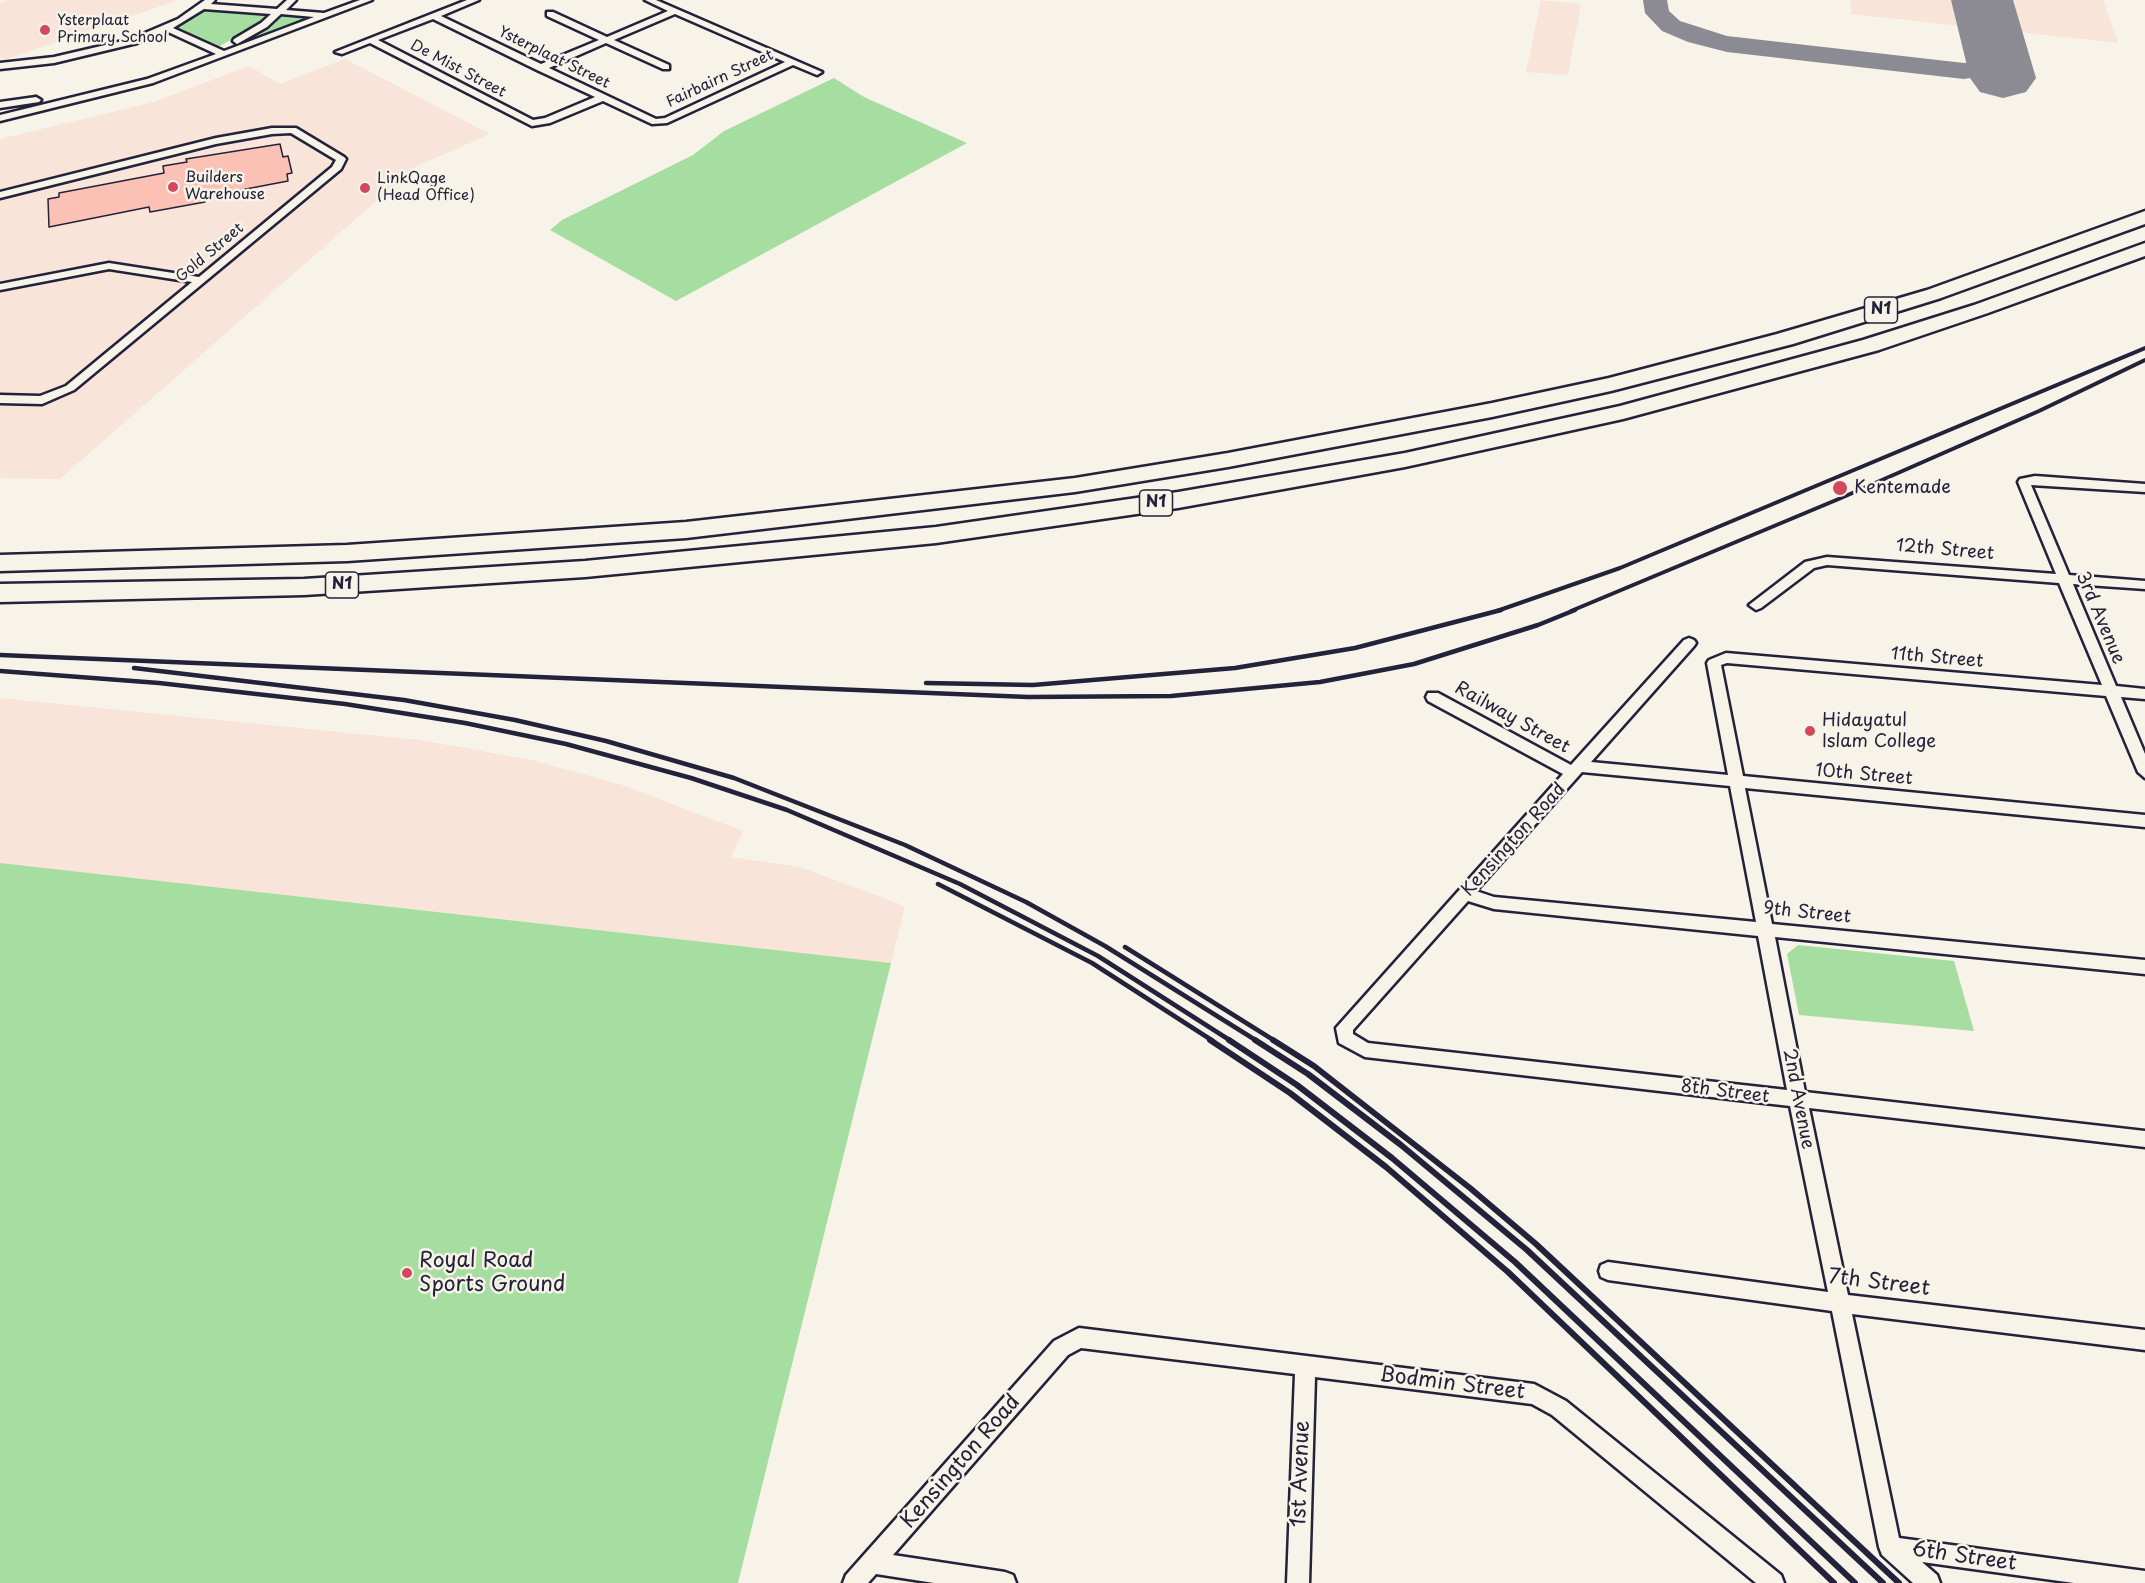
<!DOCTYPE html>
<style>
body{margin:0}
canvas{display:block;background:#f7f3e8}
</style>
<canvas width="2145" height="1583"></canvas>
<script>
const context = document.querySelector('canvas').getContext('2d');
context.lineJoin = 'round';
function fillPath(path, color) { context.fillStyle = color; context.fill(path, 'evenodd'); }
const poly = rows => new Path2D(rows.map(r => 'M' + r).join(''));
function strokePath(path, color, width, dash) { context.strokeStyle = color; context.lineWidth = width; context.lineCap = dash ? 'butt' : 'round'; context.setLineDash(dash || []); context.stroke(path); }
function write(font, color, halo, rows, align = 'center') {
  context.font = font + ' "Playpen Sans",sans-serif'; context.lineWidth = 5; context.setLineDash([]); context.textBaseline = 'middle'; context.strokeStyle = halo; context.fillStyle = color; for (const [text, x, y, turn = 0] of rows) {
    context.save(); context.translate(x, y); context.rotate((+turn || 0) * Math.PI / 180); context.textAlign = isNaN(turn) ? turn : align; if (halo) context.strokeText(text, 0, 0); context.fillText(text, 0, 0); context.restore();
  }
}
const built = poly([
 [8,0,178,0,4,60,0,58,0,3],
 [1541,0,1581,4,1568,75,1526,72],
 [1851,0,2103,0,2118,43,1851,14],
 [345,59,490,134,415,167,60,479,0,478,0,139,154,102,249,66,280,84],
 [0,698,418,740,528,759,622,785,743,831,731,857,800,867,905,906,891,963,0,863]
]);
const green = poly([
 [207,9,271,14,247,31,218,47,175,28],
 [283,14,317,17,231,47,268,25],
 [834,78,864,97,967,143,676,301,550,230,562,220,693,155,724,131],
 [0,863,891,963,738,1583,0,1583],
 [1798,945,1954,961,1974,1031,1799,1015,1787,954]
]);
const taxiway = poly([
 [1643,0,1667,0,1669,11,1680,21,1727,36,1964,63,1981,60,1988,50,1997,47,2006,50,2010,55,2008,63,1998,73,1964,79,1727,52,1688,42,1662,31,1645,13,1643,0]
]);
const runway = poly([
 [1951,0,2013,0,2036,78,2026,92,2003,98,1980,92,1970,78,1951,0]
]);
const building = poly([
 [280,144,283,157,288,156,292,173,287,174,288,181,204,197,205,202,150,212,149,207,49,227,48,199,59,197,59,193,164,173,163,166,187,162,186,159,280,144]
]);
const minor = poly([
 [205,0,215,0,211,4,277,9,287,0,296,0,286,10,324,13,360,0,372,0,153,83,0,121,0,115,147,79,216,54,166,31,137,43,54,63,0,69,0,63,54,57,131,39,178,19,205,0],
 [204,9,271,14,261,23,234,39,233,41,237,44,267,27,281,14,314,17,224,51,173,28,204,9],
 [467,0,479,0,441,16,541,64,599,40,547,16,547,12,553,12,607,37,668,11,645,0,656,0,822,72,817,75,793,65,667,123,652,124,603,101,550,123,532,126,370,43,342,54,335,52,467,0],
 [675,14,785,62,665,118,656,119,549,68,606,43,663,69,669,69,669,65,614,40,675,14],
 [433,19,537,70,595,97,545,118,533,120,378,40,433,19],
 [36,97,41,100,39,102,0,108,0,102,36,97],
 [272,128,296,128,344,157,346,159,341,169,74,390,42,404,0,403,0,395,40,396,66,386,192,282,109,269,0,290,0,284,109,263,199,277,332,167,336,160,291,133,272,134,216,144,0,198,0,192,216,138,272,128],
 [2035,476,2145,484,2145,492,2031,485,2069,575,2145,581,2145,589,2073,584,2116,686,2145,689,2145,699,2121,697,2145,754,2145,778,2138,772,2106,696,1727,663,1721,665,1743,776,2145,815,2145,827,1745,788,1772,924,2145,960,2145,974,1775,937,1805,1092,2145,1131,2145,1147,1809,1108,1848,1295,2145,1330,2145,1350,1852,1314,1899,1538,2145,1571,2145,1583,2074,1583,1922,1562,1937,1575,1940,1583,1913,1583,1882,1555,1879,1547,1832,1311,1608,1280,1601,1277,1599,1271,1601,1265,1608,1262,1828,1292,1790,1106,1365,1057,1339,1043,1336,1028,1563,774,1428,701,1426,697,1428,693,1438,693,1571,765,1684,640,1689,638,1694,640,1696,643,1694,646,1591,762,1728,775,1707,663,1709,660,1726,653,2102,685,2059,583,1827,565,1814,568,1761,608,1756,610,1749,605,1805,562,1827,557,2056,574,2018,482,2020,479,2035,476],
 [1582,772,1730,786,1756,922,1494,897,1476,891,1582,772],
 [1468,901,1494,909,1758,936,1787,1090,1368,1043,1353,1034,1353,1030,1468,901],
 [1079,1328,1534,1384,1566,1401,1781,1575,1784,1583,1756,1583,1552,1415,1532,1404,1315,1377,1309,1583,1287,1583,1295,1374,1081,1348,1068,1355,893,1555,1005,1572,1013,1575,1016,1583,934,1583,876,1574,868,1583,843,1583,846,1575,1054,1341,1079,1328]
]);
const motorway = poly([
 [2145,211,2145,224,1941,298,1793,344,1611,391,1492,417,1228,467,1075,492,686,538,347,561,0,571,0,555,347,545,686,522,1075,478,1228,453,1492,403,1609,378,1777,334,1927,290,2145,211],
 [2145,243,2145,256,1988,313,1879,350,1623,419,1405,467,1178,508,936,543,585,577,304,595,0,602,0,584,304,579,585,561,936,527,1178,492,1405,453,1620,406,1863,340,1974,305,2145,243]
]);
const railFar2 = poly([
 [1497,611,1620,568,2145,348],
 [1571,611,1841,498,2039,411,2145,360]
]);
const railFar1 = poly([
 [0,655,1028,697,1171,696,1320,682,1414,664,1538,625,1575,610],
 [134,668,404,700,515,720,606,741,734,778,905,845,1026,902,1105,946,1257,1041],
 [0,671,159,683,345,704,465,723,566,744,691,778,787,810,960,884,1098,956,1231,1041],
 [926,683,1033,685,1235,668,1355,648,1501,610],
 [938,884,1092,963,1213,1041],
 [1125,947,1275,1041]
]);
const rail = poly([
 [1210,1040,1290,1093,1386,1167,1508,1272,1834,1583],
 [1229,1040,1297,1085,1392,1158,1515,1262,1855,1583],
 [1255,1040,1308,1074,1401,1145,1527,1250,1883,1583],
 [1273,1040,1314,1066,1470,1188,1536,1244,1899,1583]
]);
const markers = [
 [45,30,6,"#d1495b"],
 [173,187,6,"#d1495b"],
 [365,188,6,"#d1495b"],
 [1840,488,8,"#d1495b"],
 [1810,731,6,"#d1495b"],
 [407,1273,6,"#d1495b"]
];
const farPoinames = [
 ["Ysterplaat",57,21],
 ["Primary School",57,38],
 ["Builders",185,178],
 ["Warehouse",185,195],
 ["LinkQage",377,179],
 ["(Head Office)",377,196]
];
const farStreetnames = [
 ["Ysterplaat Street",554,58,26],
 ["De Mist Street",458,69,28],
 ["Fairbairn Street",720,79,-25],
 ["Gold Street",210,253,-40]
];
const shields = [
 [1881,310,33],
 [1156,503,33],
 [342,585,33]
];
const shieldNames = [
 ["N1",1881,310],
 ["N1",1156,503],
 ["N1",342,585]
];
const poiNames = [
 ["Kentemade",1854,488],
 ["Hidayatul",1822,721],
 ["Islam College",1822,742]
];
const streetNames = [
 ["12th Street",1945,550,5],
 ["3rd Avenue",2100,618,67],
 ["11th Street",1937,658,5],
 ["Railway Street",1512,718,29],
 ["10th Street",1864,775,5],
 ["Kensington Road",1514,840,-48],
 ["9th Street",1807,913,6],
 ["8th Street",1725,1092,7],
 ["2nd Avenue",1798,1099,79]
];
const nearPoinames = [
 ["Royal Road",419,1261],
 ["Sports Ground",419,1285]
];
const nearStreetnames = [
 ["7th Street",1879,1283,7],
 ["Bodmin Street",1452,1384,7],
 ["Kensington Road",961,1462,-49],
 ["1st Avenue",1301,1474,-88],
 ["6th Street",1964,1557,8]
];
fillPath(built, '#f8e4d9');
fillPath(green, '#a6dda0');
fillPath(taxiway, '#8c8a92');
fillPath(runway, '#8c8a92');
fillPath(building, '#fcc1b5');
strokePath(building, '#22223b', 1.5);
strokePath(minor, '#22223b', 5);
strokePath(motorway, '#22223b', 5);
fillPath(minor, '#f7f3e8');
fillPath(motorway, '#f7f3e8');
strokePath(railFar2, '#22223b', 4);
strokePath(railFar1, '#22223b', 4.5);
strokePath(rail, '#22223b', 6);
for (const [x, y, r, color] of markers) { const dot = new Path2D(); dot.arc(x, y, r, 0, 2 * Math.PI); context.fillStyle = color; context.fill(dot); strokePath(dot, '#f7f3e8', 2); }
write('15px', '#22223b', '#f7f3e8', farPoinames, 'left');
write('15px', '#22223b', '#f7f3e8', farStreetnames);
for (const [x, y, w] of shields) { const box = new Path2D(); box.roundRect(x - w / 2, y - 13, w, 26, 4.5); context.fillStyle = '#f7f3e8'; context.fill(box); strokePath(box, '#22223b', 1.5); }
write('bold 16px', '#22223b', null, shieldNames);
write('18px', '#22223b', '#f7f3e8', poiNames, 'left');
write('18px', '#22223b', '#f7f3e8', streetNames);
write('21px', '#22223b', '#f7f3e8', nearPoinames, 'left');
write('21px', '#22223b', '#f7f3e8', nearStreetnames);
</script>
